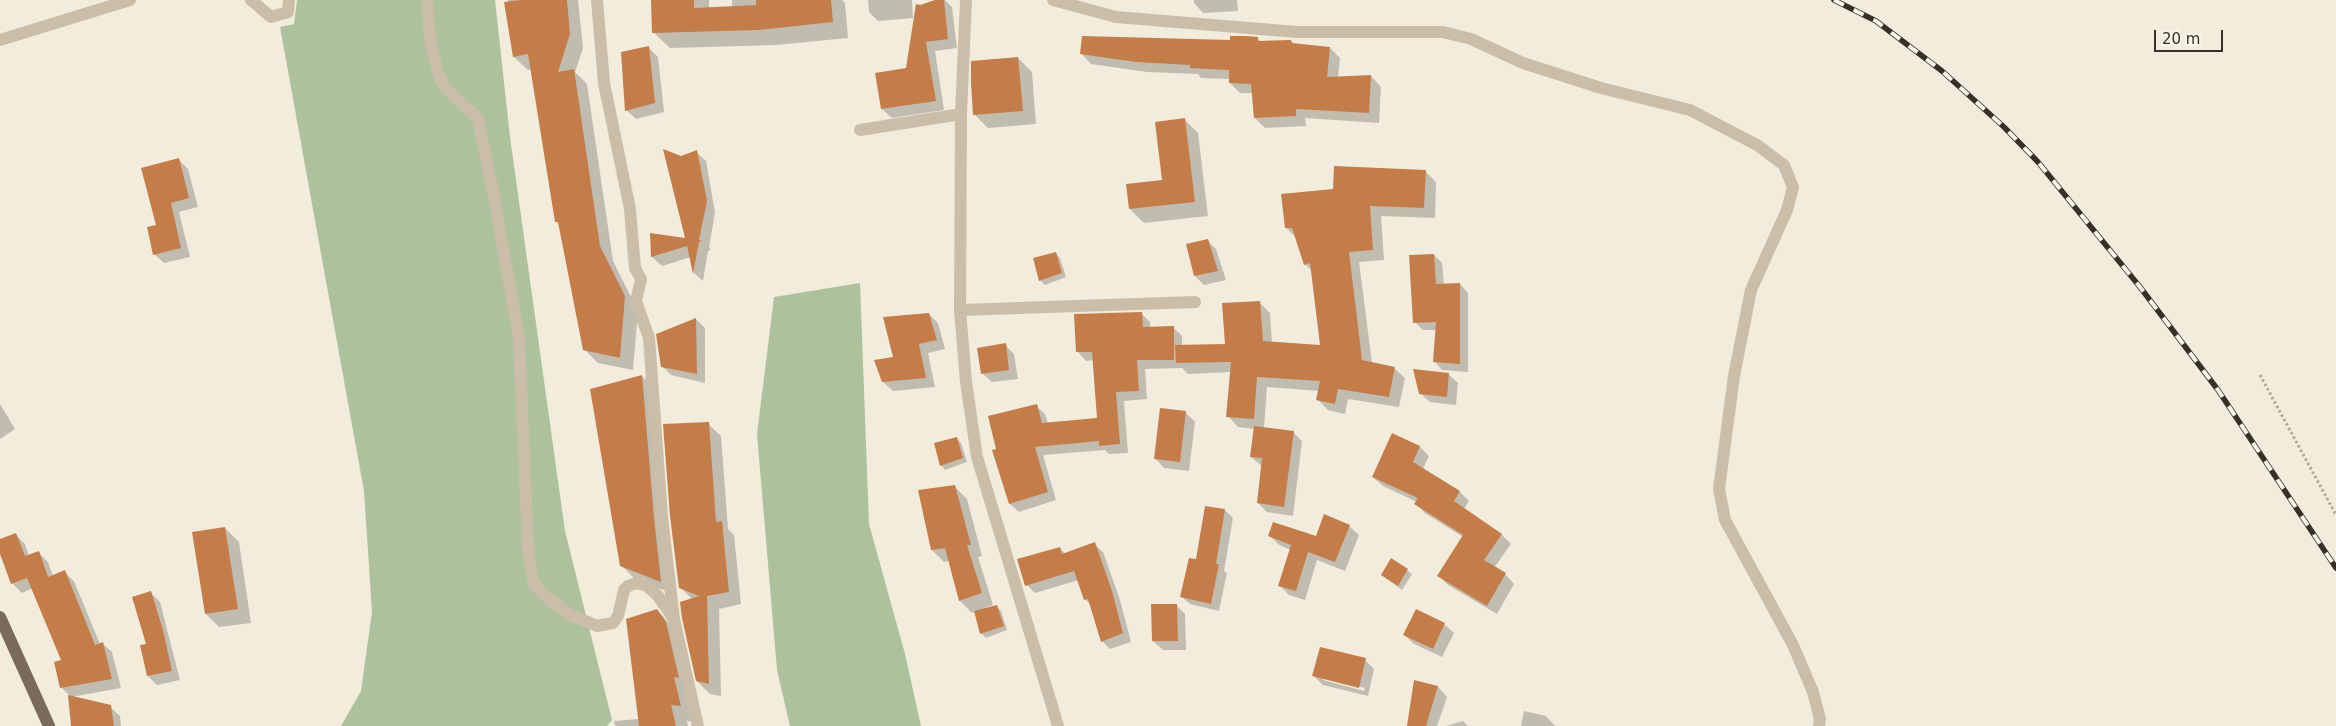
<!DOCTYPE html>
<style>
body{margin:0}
#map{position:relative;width:2336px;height:726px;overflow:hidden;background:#f2ecdd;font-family:"DejaVu Sans",sans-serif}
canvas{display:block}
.scale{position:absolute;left:2154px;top:30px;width:69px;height:22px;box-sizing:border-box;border:2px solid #373029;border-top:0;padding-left:6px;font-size:15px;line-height:18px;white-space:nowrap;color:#373029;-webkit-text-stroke:4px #f9f5e9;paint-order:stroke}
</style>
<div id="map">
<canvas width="2336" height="726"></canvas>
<div class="scale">20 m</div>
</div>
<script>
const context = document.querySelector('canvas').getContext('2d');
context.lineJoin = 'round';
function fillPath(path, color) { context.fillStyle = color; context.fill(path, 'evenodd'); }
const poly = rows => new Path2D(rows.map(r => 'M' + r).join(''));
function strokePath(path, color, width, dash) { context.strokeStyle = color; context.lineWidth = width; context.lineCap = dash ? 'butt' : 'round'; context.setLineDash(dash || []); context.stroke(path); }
const green = poly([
 [297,0,495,0,510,137,565,531,612,720,607,726,341,726,361,691,372,612,364,491,280,27,294,24],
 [860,283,869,524,905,654,921,726,790,726,777,670,757,434,774,297]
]);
const shadow = poly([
 [508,0,578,0,583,48,575,72,587,84,613,261,638,311,633,370,598,363,584,349,559,225,556,221,532,69,528,70,514,57,505,3,508,3],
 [652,0,709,0,709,8,732,7,732,0,842,0,845,3,848,38,776,45,670,48,653,32],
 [868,0,912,0,913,18,878,21,869,12],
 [938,0,945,0,952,7,957,48,935,51,944,110,892,118,882,109,877,74,907,69],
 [1194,0,1237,0,1238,11,1203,13,1194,3],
 [1257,38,1261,42,1291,41,1295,45,1330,48,1340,58,1338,78,1371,76,1381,87,1379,123,1305,118,1306,126,1265,128,1255,118,1253,93,1240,93,1230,83,1230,79,1201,78,1198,74,1147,72,1091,64,1081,53],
 [649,48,658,57,664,112,636,119,626,110],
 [1018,58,1032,72,1036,124,988,128,975,115],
 [1184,119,1198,133,1208,216,1144,223,1130,209,1127,185,1163,181],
 [696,152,706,161,715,212,709,248,711,250,708,251,703,281,694,273,691,257,662,266,652,257,651,235,686,240,681,157],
 [179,160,188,169,198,207,179,212,190,257,164,263,154,254,158,225],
 [1425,171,1436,182,1435,218,1381,216,1384,260,1359,262,1372,363,1394,368,1405,378,1399,407,1348,399,1345,414,1328,410,1318,400,1319,391,1267,387,1264,428,1293,432,1302,441,1293,516,1267,512,1258,503,1262,466,1251,457,1254,429,1238,427,1228,416,1231,372,1188,374,1182,368,1145,369,1147,399,1124,401,1128,453,1109,454,1105,450,1043,455,1056,500,1019,512,1010,504,997,450,1036,406,1045,414,1048,424,1099,420,1094,360,1086,361,1078,352,1141,313,1150,322,1150,328,1173,327,1182,336,1182,346,1226,345,1259,302,1270,313,1272,343,1321,346,1312,271,1305,264,1297,238,1286,228,1335,190],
 [1207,240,1216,249,1226,280,1204,285,1195,276,1188,244],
 [1056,254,1060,258,1066,277,1045,285,1040,280],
 [1434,255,1442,263,1444,285,1460,284,1468,293,1468,372,1442,370,1434,361,1437,330,1423,330,1415,322],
 [929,314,938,323,945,349,928,353,935,387,893,391,883,382,895,358],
 [696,319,705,328,705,383,671,375,662,366,658,335],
 [1005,345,1014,354,1018,379,992,382,982,373],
 [1448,374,1458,383,1456,405,1430,402,1420,393],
 [642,376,656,390,674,594,635,579,621,565],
 [0,404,15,429,0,439],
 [1185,412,1195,422,1189,471,1164,468,1155,458],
 [708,424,721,436,728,529,734,535,741,604,719,609,721,696,710,694,697,681,692,599,680,587],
 [1393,435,1420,447,1429,456,1423,469,1460,492,1469,501,1464,509,1502,535,1511,544,1494,568,1505,574,1514,584,1497,614,1448,585,1439,576,1463,537,1425,513,1416,504,1417,502,1383,486,1373,477],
 [956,438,961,443,967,462,945,470,941,465],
 [955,487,967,499,982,556,978,557,993,605,985,608,985,610,997,607,1001,611,1007,630,986,638,982,634,976,611,972,613,960,601,949,561,944,562,932,550],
 [1225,510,1233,518,1224,571,1227,573,1219,611,1190,604,1182,597,1197,561],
 [1349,526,1359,535,1345,571,1317,560,1305,600,1289,595,1280,586,1291,550,1279,545,1269,535,1316,537],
 [225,528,239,542,251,623,219,627,206,614],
 [15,534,25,544,29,556,38,552,48,562,53,576,64,572,74,581,100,644,102,643,112,652,121,688,71,697,110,707,120,716,121,726,72,726,70,696,62,688,63,661,33,588,22,593,12,583,0,551,0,540],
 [1094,544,1103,552,1120,600,1131,642,1110,649,1102,641,1092,606,1085,599,1079,580,1035,593,1027,585,1060,548,1065,554],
 [1392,560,1412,574,1402,590,1382,575],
 [151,593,160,602,180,680,157,685,148,676,147,645],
 [1176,605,1185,614,1186,650,1163,650,1153,641],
 [657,610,673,627,696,722,687,721,688,726,615,726,614,721,639,719],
 [1444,624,1454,633,1442,657,1414,644,1405,635],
 [1365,660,1374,669,1368,696,1323,685,1314,676],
 [1323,678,1365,688,1364,691,1323,680],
 [1438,687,1447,697,1437,726,1418,726],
 [1524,711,1546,716,1555,726,1521,726],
 [1463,721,1468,726,1446,726]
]);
const building = poly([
 [521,0,567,0,570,34,558,72,574,69,600,246,625,296,620,358,583,350,558,222,555,222,528,54,513,57,504,2],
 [651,0,694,0,694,8,756,5,756,0,831,0,833,22,759,30,652,33],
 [935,0,944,0,948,39,926,42,936,101,881,109,875,73,906,68,916,4,920,5],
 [1082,36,1230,40,1230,36,1246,36,1258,37,1258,41,1289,40,1291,40,1292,43,1330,47,1327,77,1371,75,1369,113,1296,109,1296,116,1254,118,1251,84,1229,83,1229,70,1190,68,1190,65,1136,62,1080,54],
 [649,46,655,103,625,111,621,52],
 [1018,57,1023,111,973,115,971,83,971,61],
 [1185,118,1195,202,1129,209,1126,184,1162,180,1155,122],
 [663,149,681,156,697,150,707,201,699,240,703,241,699,242,693,274,687,246,651,257,650,233,685,238],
 [179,158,189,198,171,203,181,248,153,255,147,227,156,225,141,168],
 [1334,166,1426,170,1424,208,1370,206,1373,250,1349,252,1362,360,1395,367,1389,397,1338,389,1335,404,1316,400,1320,381,1257,377,1254,419,1226,417,1231,362,1176,363,1175,345,1225,344,1222,303,1260,301,1263,341,1320,345,1310,263,1304,265,1292,228,1285,228,1281,194,1333,189],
 [1208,239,1218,271,1194,276,1186,244],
 [1056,252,1062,273,1039,281,1033,258],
 [1434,254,1436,284,1460,283,1460,364,1433,362,1436,322,1413,323,1409,255],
 [1142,312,1143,327,1174,326,1174,360,1137,360,1139,391,1116,392,1120,444,1099,446,1099,441,1035,447,1048,492,1009,504,992,450,996,449,988,416,1037,404,1042,423,1097,418,1092,352,1076,352,1074,314],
 [929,313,937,340,919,344,926,378,882,382,874,360,893,357,883,317],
 [696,318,697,374,661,367,656,334],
 [1006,343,1009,370,981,374,977,348],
 [1413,369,1449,373,1447,397,1419,394],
 [642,375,654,518,661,582,620,566,590,389],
 [1160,408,1186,411,1180,462,1154,459],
 [709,422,716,522,722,521,729,592,707,596,709,684,696,681,682,618,680,602,699,596,679,588,670,516,663,424],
 [1254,426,1294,431,1284,507,1257,503,1262,458,1250,457],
 [1392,433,1420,446,1413,462,1460,491,1454,501,1502,534,1484,560,1506,573,1487,606,1437,576,1463,535,1414,504,1418,498,1372,477],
 [957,437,963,458,940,466,934,443],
 [955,485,971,545,967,545,982,593,959,601,945,548,931,550,918,490],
 [1205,506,1225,509,1216,564,1219,564,1211,604,1180,597,1189,558,1196,559],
 [1324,514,1350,525,1335,562,1308,552,1296,591,1278,586,1291,545,1268,536,1273,522,1316,536],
 [225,527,238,609,205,614,192,532],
 [16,533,25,556,39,551,48,577,65,570,95,645,103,642,112,679,60,688,54,662,61,660,27,578,11,584,0,554,0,539],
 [1095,542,1112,591,1123,633,1101,642,1088,599,1084,600,1074,571,1025,586,1017,559,1060,547,1062,554],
 [1391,558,1408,569,1398,586,1381,575],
 [151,591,163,630,172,671,147,676,140,645,146,644,132,597],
 [1151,604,1177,604,1178,641,1152,641],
 [997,605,1004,626,980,634,974,611],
 [657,609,666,622,679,678,674,677,681,706,671,705,676,726,639,726,626,619],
 [1416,609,1445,623,1433,649,1403,635],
 [1320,647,1366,658,1359,688,1312,676],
 [1414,680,1438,686,1426,726,1407,726],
 [68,695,111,705,114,726,71,726]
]);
const path = poly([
 [2260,375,2336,515]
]);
const minor = poly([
 [251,0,271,17,288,12,289,0],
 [427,0,430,40,438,73,444,86,478,119,495,202,519,339,528,547,533,582,544,595,569,614,597,626,613,623,618,616,624,590,628,586,636,583,646,585,658,596,674,619],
 [597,0,604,83,630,209,635,268,641,279,636,301,649,338,662,517,674,619,698,726],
 [966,0,961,114,960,310,966,382,977,457,1058,726],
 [1053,0,1116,17,1297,32,1443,32,1471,39,1523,63,1601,88,1690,110,1757,145,1784,165,1793,187,1787,210,1751,290,1734,376,1719,489,1725,520,1793,645,1813,692,1820,719,1819,726],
 [0,40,130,0],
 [860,130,961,114],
 [960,310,1195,302]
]);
const primary = poly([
 [0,617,49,726]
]);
const rail = poly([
 [1834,0,1876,21,1942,71,2004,127,2038,162,2140,287,2218,390,2336,568]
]);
fillPath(green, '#aec19d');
fillPath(shadow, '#0003');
fillPath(building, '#c47d49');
strokePath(path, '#b6a893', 3, [2.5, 2.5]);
strokePath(minor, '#cabea9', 12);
strokePath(primary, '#796a5a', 12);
strokePath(rail, '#373029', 5.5);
strokePath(rail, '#f9f5e9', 4, [11]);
</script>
